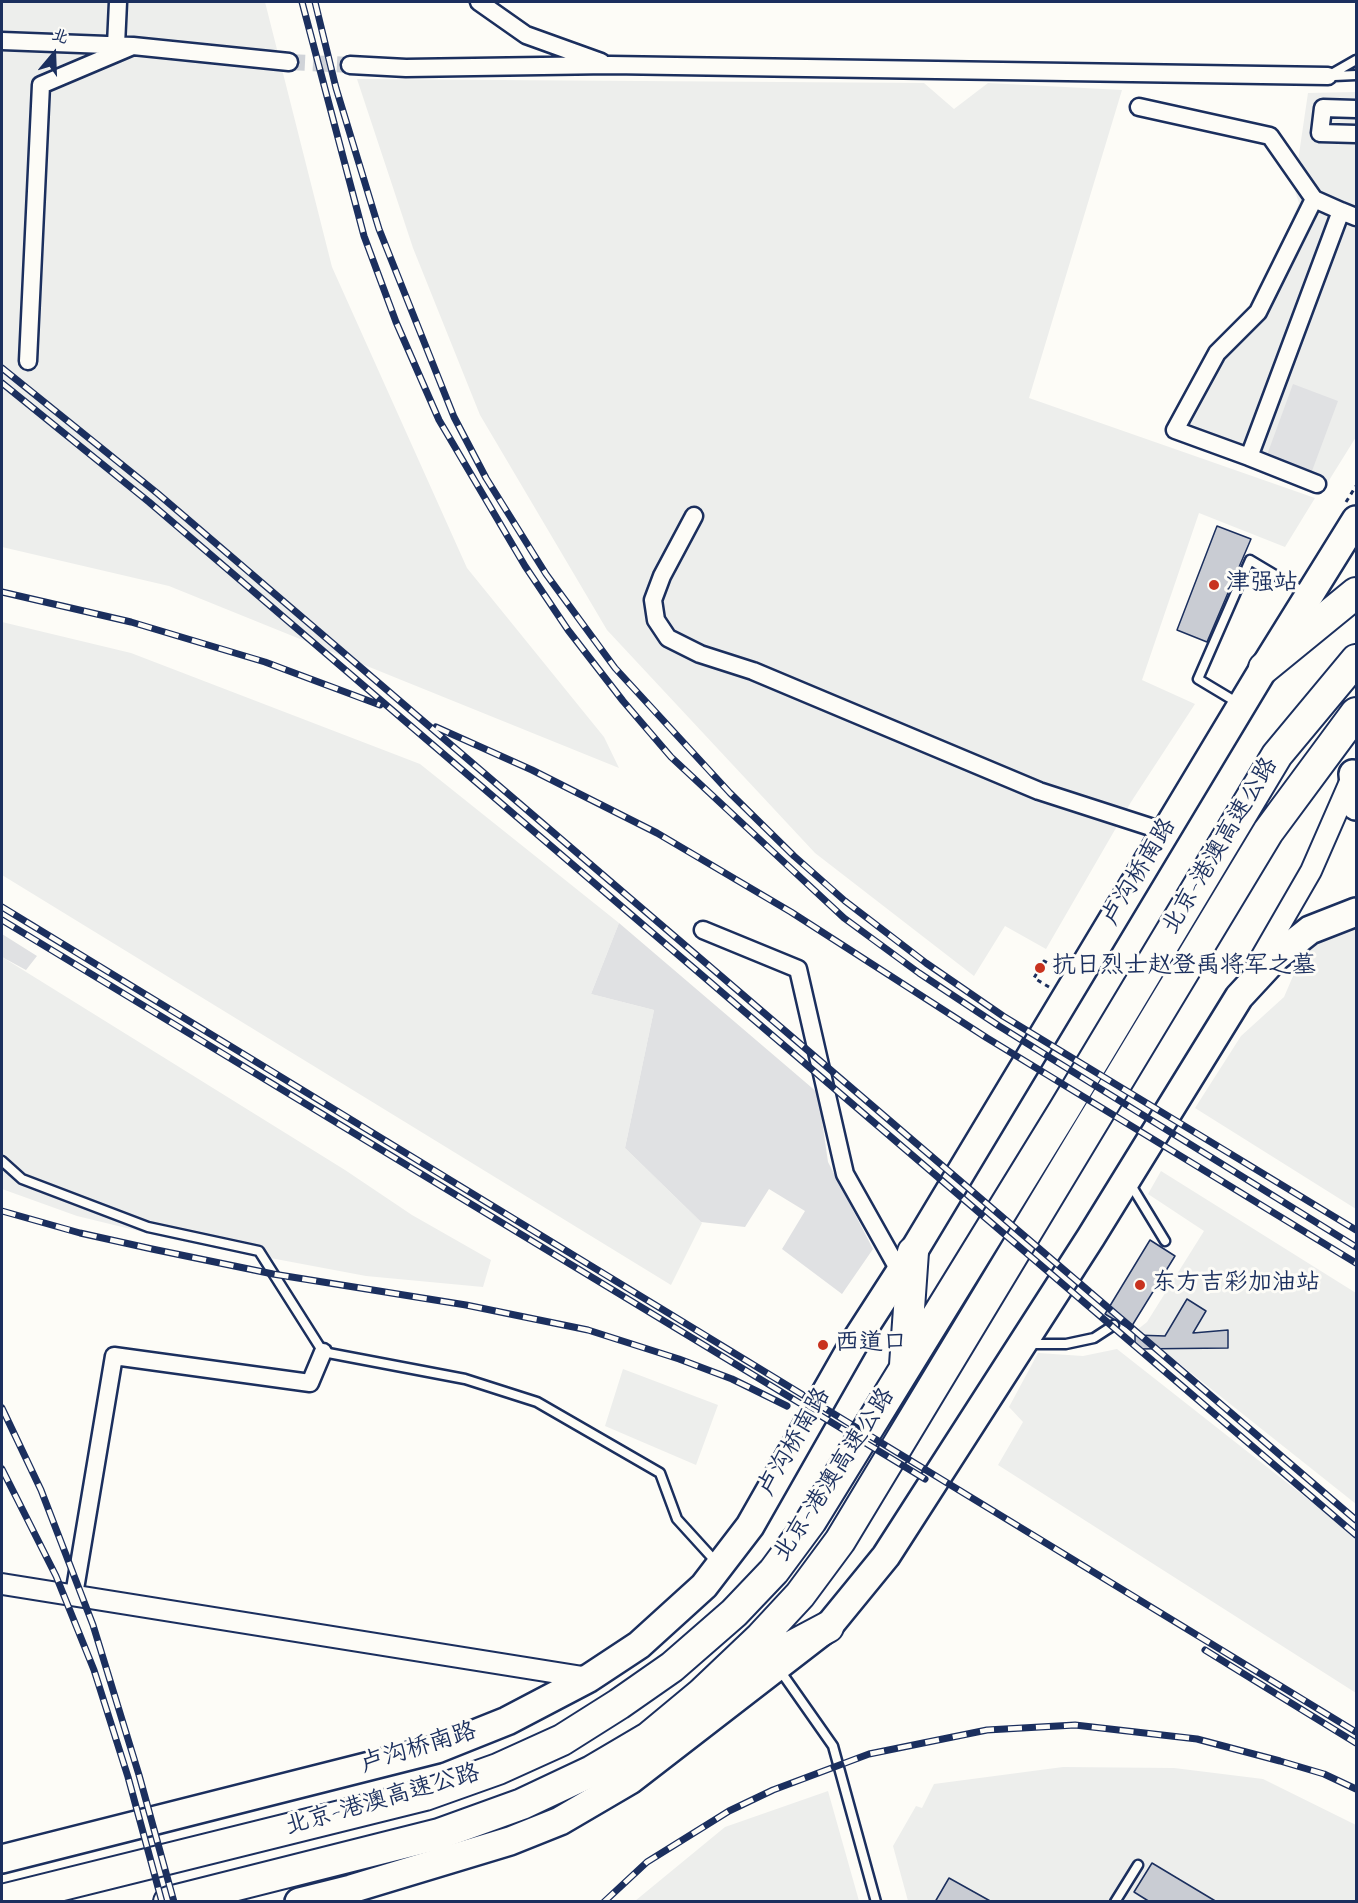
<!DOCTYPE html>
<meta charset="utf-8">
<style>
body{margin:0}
#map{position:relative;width:1358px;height:1903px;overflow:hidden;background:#fdfcf7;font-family:"Indie Flower","LXGW WenKai TC",sans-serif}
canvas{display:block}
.frame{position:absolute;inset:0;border:3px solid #1b2f5e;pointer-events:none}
.north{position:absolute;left:24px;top:24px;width:60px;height:60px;-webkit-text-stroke:4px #fdfcf7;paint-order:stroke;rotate:19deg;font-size:16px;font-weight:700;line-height:24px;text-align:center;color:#1b2f5e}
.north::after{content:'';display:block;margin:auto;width:21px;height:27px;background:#1b2f5e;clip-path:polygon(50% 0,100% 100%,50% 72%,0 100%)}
</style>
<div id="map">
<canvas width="1358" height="1903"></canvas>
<div class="frame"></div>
<div class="north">北</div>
</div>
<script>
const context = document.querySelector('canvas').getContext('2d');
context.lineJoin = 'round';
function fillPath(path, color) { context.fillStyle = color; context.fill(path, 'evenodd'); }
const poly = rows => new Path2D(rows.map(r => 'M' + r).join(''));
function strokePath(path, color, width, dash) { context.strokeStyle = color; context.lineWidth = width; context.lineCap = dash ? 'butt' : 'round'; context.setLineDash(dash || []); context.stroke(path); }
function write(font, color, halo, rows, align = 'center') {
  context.font = font + ' "Indie Flower","LXGW WenKai TC",sans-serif'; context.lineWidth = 6; context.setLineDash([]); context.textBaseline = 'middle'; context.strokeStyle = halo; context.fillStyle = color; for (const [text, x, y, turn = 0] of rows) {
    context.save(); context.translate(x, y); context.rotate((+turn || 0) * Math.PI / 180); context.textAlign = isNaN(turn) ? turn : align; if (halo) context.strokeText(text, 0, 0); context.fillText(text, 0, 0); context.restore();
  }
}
const built = poly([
 [2,2,265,2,332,267,467,568,604,737,619,768,169,586,2,547],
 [357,79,924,83,954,109,988,83,1122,90,1029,398,1315,498,1285,547,1199,513,1142,680,1195,704,1131,802,1046,949,1005,926,974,976,815,853,607,630,480,415,413,248],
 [1356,92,1356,437,1323,490,1168,432,1209,349,1243,318,1256,300,1299,203,1294,188,1308,93],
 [2,622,131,653,420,764,619,923,591,994,654,1010,625,1148,702,1223,671,1285,2,875],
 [1356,923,1356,1209,1195,1108,1241,1036,1284,997,1303,953,1326,932],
 [2,957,345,1170,412,1215,491,1260,483,1287,366,1276,180,1241,77,1216,2,1189],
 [1161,1171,1356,1293,1356,1504,1137,1330,1147,1322,1204,1231,1148,1194],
 [1117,1349,1356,1537,1356,1693,998,1465,1023,1422,1009,1407,1038,1353,1083,1356],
 [623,1369,718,1405,696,1465,605,1426],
 [1063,1767,1174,1768,1263,1779,1356,1825,1356,1901,908,1901,893,1846,916,1806,922,1808,934,1784],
 [828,1791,859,1901,635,1901,725,1827]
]);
const green = poly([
 [1293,384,1338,401,1312,471,1267,455],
 [619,923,818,1093,828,1162,873,1249,842,1294,782,1249,805,1211,769,1189,745,1227,701,1222,625,1148,654,1010,591,994],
 [2,934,37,956,26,970,2,957]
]);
const building = poly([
 [1217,526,1251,539,1207,642,1177,630,1217,526],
 [1150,1240,1175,1256,1130,1329,1105,1314,1150,1240],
 [1187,1299,1206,1311,1193,1333,1228,1330,1228,1348,1135,1349,1135,1335,1165,1336,1187,1299],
 [1152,1863,1217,1902,1150,1902,1134,1892,1152,1863],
 [949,1878,992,1902,935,1902,949,1878]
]);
const minorTunnel = poly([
 [289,62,350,65]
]);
const path = poly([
 [1346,502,1356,486],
 [1049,987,1034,978,1044,961,1058,969]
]);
const service = poly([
 [1328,76,1356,60],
 [1334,76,1356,75],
 [1238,703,1198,679,1250,560,1307,594],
 [2,1161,22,1179,148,1227,259,1251,323,1352,465,1379,537,1402,660,1473,677,1519,717,1563],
 [1127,1185,1134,1190,1165,1241],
 [1029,1344,1066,1344,1094,1338,1114,1325],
 [779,1669,833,1746,876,1902],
 [1115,1902,1138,1865]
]);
const minor = poly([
 [479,2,526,35,601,62],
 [2,41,133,46,289,62],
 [116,45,118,2],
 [350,65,406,68,610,65,1328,76],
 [1139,107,1270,136,1314,199],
 [1356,109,1323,108,1320,133,1356,134],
 [28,361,41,85,133,46],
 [1249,457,1175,430,1217,353,1258,312,1314,199,1341,211],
 [1317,484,1249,457,1341,211,1356,217],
 [694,516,662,576,653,600,656,620,668,638,700,654,753,671,1039,791,1166,832],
 [703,930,798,969,845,1174,900,1272],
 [74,1595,114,1356,310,1383,323,1352]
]);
const tertiary = poly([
 [1255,968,1311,871,1353,775],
 [2,1584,589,1678]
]);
const trunk = poly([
 [1353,774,1356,806],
 [2,1859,437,1749,507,1721,589,1678,639,1645,704,1586,750,1526,853,1345,913,1252,1264,668,1356,520],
 [299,1902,351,1889,510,1841,560,1821,630,1780,828,1627,886,1556,1091,1237,1239,997,1276,957,1310,930,1356,912]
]);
const motorway = poly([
 [1264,668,1356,593],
 [905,1365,913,1252],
 [732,1678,828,1627],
 [2,1900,425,1795,498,1769,562,1740,619,1704,672,1667,734,1613,774,1571,811,1521,1064,1110,1277,755,1356,660],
 [169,1902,439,1834,522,1804,592,1771,648,1738,701,1694,761,1637,800,1595,840,1541,1268,832,1356,713]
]);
const rail = poly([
 [302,2,364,236,396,322,439,420,525,566,568,630,623,701,671,757,844,918,919,973,999,1026,1356,1247],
 [315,2,336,88,379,229,454,417,486,478,546,574,615,668,730,793,794,856,845,901,926,963,1003,1016,1356,1230],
 [2,368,157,493,1356,1520],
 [2,383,149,502,1356,1535],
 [2,592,131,622,265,662,380,705],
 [436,727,532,770,657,833,791,912,987,1038,1356,1263],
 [2,907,1356,1732],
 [2,920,925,1479],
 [2,1211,80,1233,152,1249,273,1274,466,1305,588,1330,679,1359,732,1379,787,1406],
 [2,1408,41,1490,93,1625,139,1775,174,1902],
 [2,1469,56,1576,94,1670,128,1777,162,1902],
 [1205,1650,1356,1743],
 [604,1902,647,1862,729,1811,773,1790,869,1754,987,1730,1075,1725,1197,1739,1280,1761,1324,1774,1356,1789]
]);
const markers = [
 [1214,585,6,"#c8321e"],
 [1040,968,6,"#c8321e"],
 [1140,1285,6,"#c8321e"],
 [823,1345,6,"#c8321e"]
];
const poiNames = [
 ["津强站",1226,585],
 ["抗日烈士赵登禹将军之墓",1052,968],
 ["东方吉彩加油站",1152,1285],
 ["西道口",835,1345]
];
const streetNames = [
 ["北京-港澳高速公路",1222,847,-59],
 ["卢沟桥南路",1141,873,-59],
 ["卢沟桥南路",796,1443,-60],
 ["北京-港澳高速公路",836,1476,-57],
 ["卢沟桥南路",419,1750,-17],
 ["北京-港澳高速公路",383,1802,-16]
];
fillPath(built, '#edeeec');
fillPath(green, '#e0e1e3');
fillPath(building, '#c9ccd3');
strokePath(building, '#1b2f5e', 1.5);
strokePath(minorTunnel, '#d0d3d8', 16, [16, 8]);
strokePath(service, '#1b2f5e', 13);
strokePath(minor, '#1b2f5e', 21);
strokePath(tertiary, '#1b2f5e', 24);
strokePath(trunk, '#1b2f5e', 32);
strokePath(motorway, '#1b2f5e', 34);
strokePath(path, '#1b2f5e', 3, [4.5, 4.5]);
strokePath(service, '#fdfcf7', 8);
strokePath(minor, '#fdfcf7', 16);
strokePath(tertiary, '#fdfcf7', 20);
strokePath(trunk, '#fdfcf7', 27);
strokePath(motorway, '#fdfcf7', 30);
strokePath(rail, '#1b2f5e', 7);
strokePath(rail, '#fdfcf7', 4.5, [14]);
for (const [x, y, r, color] of markers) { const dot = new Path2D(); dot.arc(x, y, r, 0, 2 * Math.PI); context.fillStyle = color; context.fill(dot); strokePath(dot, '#fdfcf7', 2); }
write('24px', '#1b2f5e', '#fdfcf7', poiNames, 'left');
write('24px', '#1b2f5e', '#fdfcf7', streetNames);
</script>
